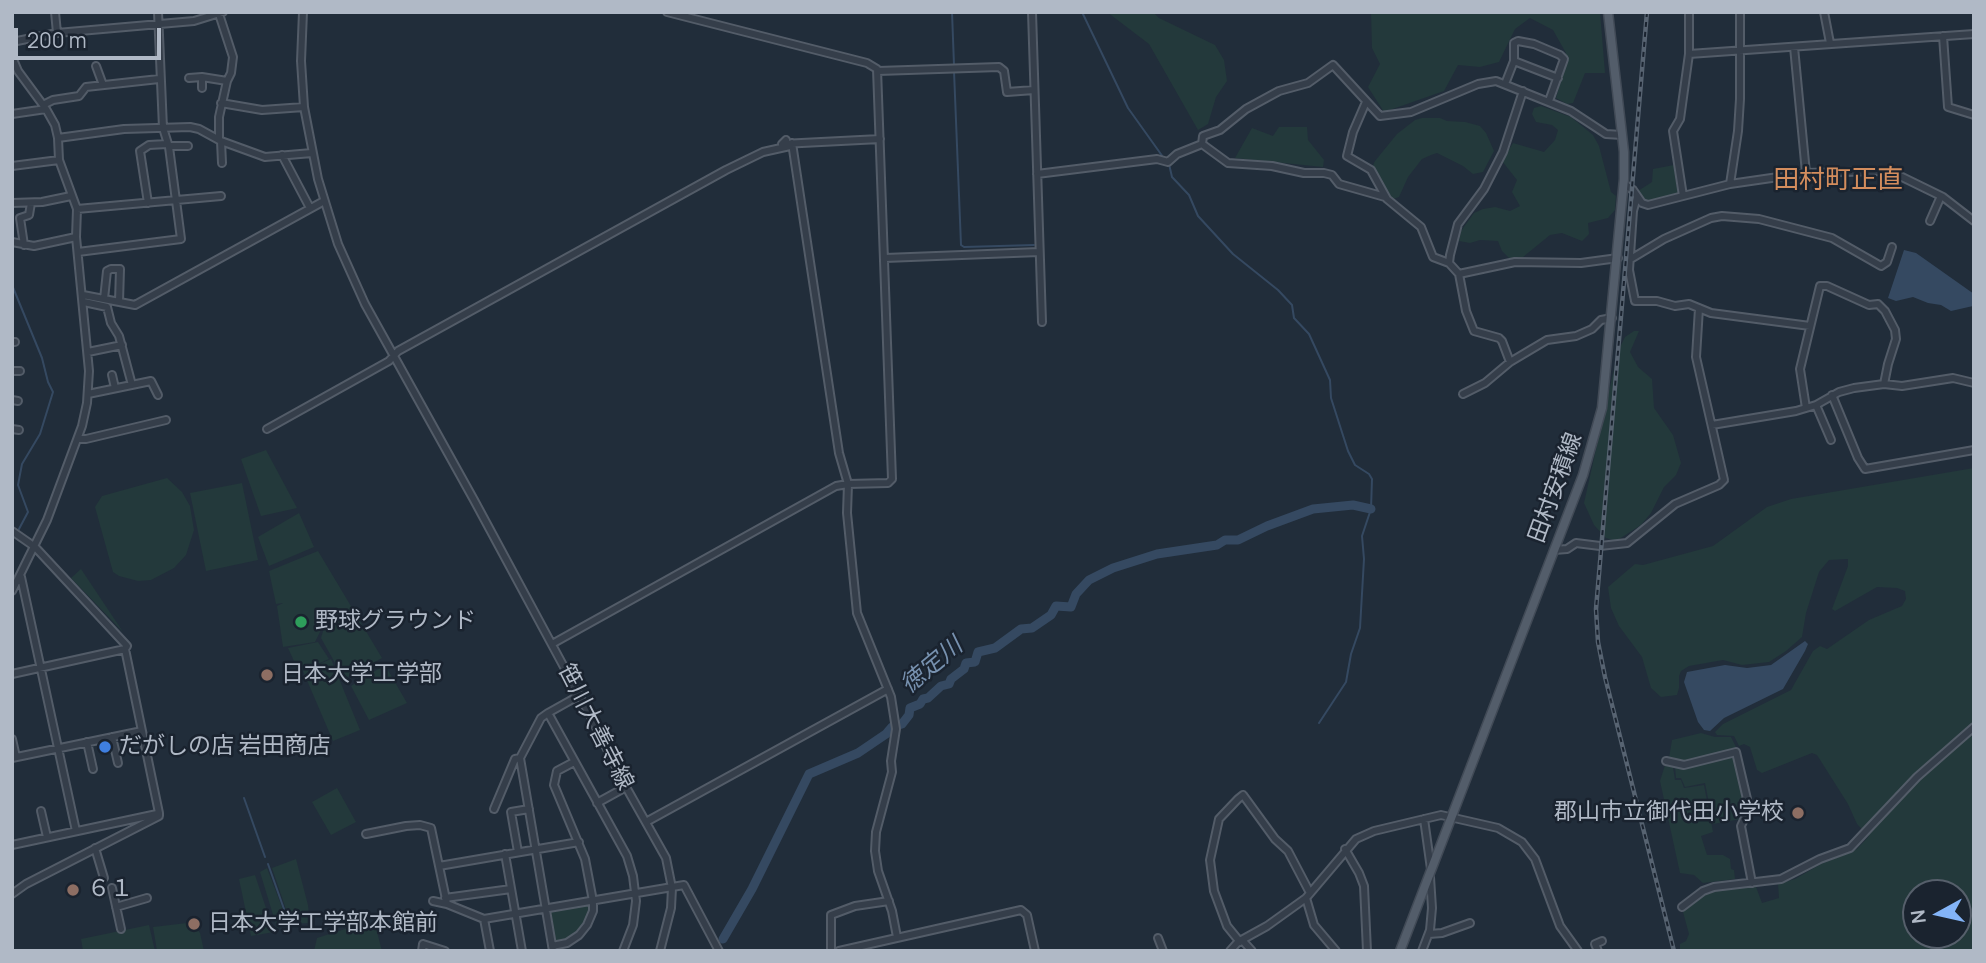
<!DOCTYPE html>
<meta charset="utf-8">
<style>
body{margin:0}
#map{position:relative;width:1986px;height:963px;overflow:hidden;background:#212d3a;font-family:Manrope,sans-serif}
canvas{display:block}
.frame{position:absolute;inset:0;border:14px solid #b0b9c6;pointer-events:none}
.north{position:absolute;left:1902px;top:879px;width:70px;height:70px;box-sizing:border-box;background:#1a232f;border:2px solid #565f6b;border-radius:50%;rotate:262deg;font-size:19px;font-weight:700;line-height:28px;text-align:center;color:#b0b9c6}
.north::after{content:'';display:block;margin:auto;width:24px;height:32px;background:#83b4f8;clip-path:polygon(50% 0,100% 100%,50% 72%,0 100%)}
.scale{position:absolute;left:14px;top:28px;width:147px;height:32px;box-sizing:border-box;border:4px solid #b0b9c6;border-top:0;padding-left:9px;font-size:21px;line-height:24px;white-space:nowrap;color:#b0b9c6;-webkit-text-stroke:5px #1a232f;paint-order:stroke}
</style>
<div id="map">
<canvas width="1986" height="963"></canvas>
<div class="frame"></div>
<div class="north">N</div>
<div class="scale">200 m</div>
</div>
<script>
const context = document.querySelector('canvas').getContext('2d');
context.lineJoin = 'round';
function fillPath(path, color) { context.fillStyle = color; context.fill(path, 'evenodd'); }
const poly = rows => new Path2D(rows.map(r => 'M' + r).join(''));
function strokePath(path, color, width, dash) { context.strokeStyle = color; context.lineWidth = width; context.lineCap = dash ? 'butt' : 'round'; context.setLineDash(dash || []); context.stroke(path); }
function write(font, color, halo, rows, align = 'center') {
  context.font = font + ' Manrope,"Noto Sans JP",sans-serif'; context.lineWidth = 5; context.setLineDash([]); context.textBaseline = 'middle'; context.strokeStyle = halo; context.fillStyle = color; for (const [text, x, y, turn = 0] of rows) {
    context.save(); context.translate(x, y); context.rotate((+turn || 0) * Math.PI / 180); context.textAlign = isNaN(turn) ? turn : align; if (halo) context.strokeText(text, 0, 0); context.fillText(text, 0, 0); context.restore();
  }
}
const green = poly([
 [1107,12,1153,12,1159,18,1215,45,1224,60,1227,81,1216,97,1208,124,1198,130,1149,44],
 [1371,12,1600,12,1605,73,1585,73,1573,103,1567,104,1556,98,1566,64,1566,53,1553,30,1530,18,1515,29,1499,62,1480,67,1458,65,1444,91,1384,112,1368,87,1380,64,1372,48],
 [1541,106,1571,117,1593,135,1599,146,1611,192,1616,196,1615,210,1608,218,1588,223,1589,234,1582,241,1562,233,1550,235,1523,257,1516,259,1510,259,1502,251,1498,241,1480,240,1470,243,1459,241,1461,231,1474,213,1483,209,1495,207,1510,211,1520,206,1512,192,1517,180,1502,161,1513,143,1544,152,1555,140,1558,130,1552,125,1536,122,1532,114,1534,108],
 [1422,118,1440,118,1447,121,1465,122,1480,126,1486,133,1494,151,1483,172,1473,174,1463,166,1437,153,1431,155,1422,159,1408,177,1399,197,1393,199,1387,194,1384,184,1371,170,1375,161,1397,134,1415,120],
 [1279,127,1307,127,1308,140,1324,160,1323,167,1235,158,1252,128,1273,136],
 [1674,165,1678,196,1648,203,1643,200,1638,191,1652,182,1653,169],
 [1634,331,1639,331,1630,352,1638,367,1652,379,1654,408,1673,435,1681,463,1676,475,1664,487,1651,513,1641,525,1616,541,1606,538,1594,525,1584,503,1618,351,1625,337],
 [266,450,297,508,261,516,241,459],
 [1974,468,1974,951,1680,951,1680,944,1686,941,1689,934,1683,912,1704,895,1718,889,1756,887,1762,903,1779,898,1778,884,1795,879,1821,864,1857,849,1869,836,1857,824,1848,804,1817,755,1812,753,1762,773,1757,770,1750,747,1744,744,1739,746,1734,736,1717,735,1715,732,1723,724,1791,690,1813,651,1820,646,1827,649,1869,620,1902,606,1906,599,1905,591,1897,588,1877,587,1835,611,1832,609,1848,566,1848,559,1829,560,1819,572,1806,613,1802,637,1786,651,1769,662,1742,665,1723,660,1689,666,1681,671,1679,676,1679,688,1677,695,1661,697,1651,688,1642,657,1619,626,1611,608,1608,587,1635,564,1643,565,1713,546,1767,507,1791,499],
 [1916,893,1958,893,1958,935,1916,935],
 [167,478,182,492,190,506,194,530,186,555,174,568,151,580,138,581,119,576,113,572,95,507,102,496],
 [242,483,258,560,206,571,190,493],
 [299,513,314,547,269,566,258,537],
 [318,551,382,658,344,679,321,638,326,621,318,609,323,626,315,642,283,647,277,606,283,603,276,604,269,571],
 [81,569,123,632,71,578],
 [318,642,329,659,299,672,288,648],
 [331,659,360,730,333,741,303,671],
 [385,665,407,703,369,720,351,686],
 [1701,733,1715,737,1731,737,1736,747,1690,761,1677,762,1669,758,1672,740],
 [1733,753,1744,803,1741,819,1713,824,1705,783,1685,787,1681,778,1676,778,1675,767],
 [1666,762,1673,767,1675,780,1681,780,1684,788,1704,785,1713,832,1701,836,1707,855,1723,855,1730,859,1731,869,1734,870,1735,879,1703,883,1694,875,1680,873,1660,781],
 [337,788,356,822,331,835,312,802],
 [296,859,308,905,310,923,291,924,272,868],
 [267,868,288,923,277,928,260,872],
 [255,875,274,932,251,936,239,879],
 [591,904,590,913,581,931,564,942,555,943,550,911],
 [367,922,376,928,382,951,314,951,317,938],
 [187,923,195,926,200,933,204,951,157,951,153,927],
 [149,925,155,951,83,951,81,939]
]);
const water = poly([
 [1904,250,1916,253,1974,294,1973,306,1951,311,1941,305,1928,303,1913,297,1896,301,1888,298],
 [1805,641,1808,644,1805,651,1783,689,1724,718,1710,731,1704,730,1698,722,1684,682,1687,672,1725,665,1747,668,1771,665]
]);
const stream = poly([
 [952,12,954,65],
 [1082,12,1128,108,1163,157],
 [954,71,961,245,964,247,1034,245],
 [1169,164,1172,177,1189,195,1198,216,1233,254,1278,290,1292,305,1294,318,1309,334,1330,380,1331,398,1348,451,1355,465,1369,474,1372,479,1371,509,1362,536,1364,559,1360,628,1351,654,1346,682,1319,723],
 [12,285,42,358,48,382,53,392,40,434,22,464,18,485,28,512,19,529],
 [244,798,265,857],
 [268,864,290,926]
]);
const river = poly([
 [723,939,752,889,809,774,858,753,886,734,892,727,902,724,909,715,910,708,920,704,923,699,928,698,941,686,949,684,951,679,964,669,966,663,975,662,978,652,995,648,1021,629,1032,628,1051,615,1056,606,1071,607,1076,594,1089,580,1113,568,1157,554,1217,545,1225,540,1238,540,1267,526,1313,509,1353,505,1371,509]
]);
const minor = poly([
 [55,12,57,33],
 [303,12,301,61,304,107,318,179,338,244,365,304,474,500,592,719,626,787,666,858,672,888,671,908,660,951],
 [1032,12,1042,322],
 [1824,12,1830,43],
 [1943,36,1948,107,1974,115],
 [12,42,57,33,194,21,223,12],
 [1794,47,1806,173],
 [1689,54,1689,12],
 [12,57,18,71,46,109,55,125,58,138,59,160,77,209,76,237,89,371,87,403,82,426,47,520,12,591],
 [1514,61,1558,78],
 [96,66,103,85],
 [878,71,999,67,1004,71,1007,92,1034,90],
 [189,78,202,77,227,81],
 [1505,84,1514,61,1514,43,1518,41,1534,44,1560,55,1564,59,1549,101],
 [202,88,202,77],
 [1366,102,1353,132,1347,156,1371,170,1387,199,1421,227,1433,257,1449,263],
 [221,103,262,110,304,107],
 [43,105,53,100,79,96,86,87,159,79],
 [12,114,46,109],
 [58,138,124,129,190,127,199,129,221,141,265,157,312,153],
 [219,140,219,117,227,81,231,73,233,57,219,14],
 [786,140,782,144,880,139],
 [221,141,222,163],
 [792,143,839,453,848,484,847,513,857,613,891,697,896,729,891,761,892,772,876,832,875,851,878,871,892,911,897,937],
 [1202,144,1228,163,1272,166,1304,173,1324,173,1332,175,1339,184,1385,197],
 [169,146,188,146],
 [282,155,310,208],
 [12,166,59,160],
 [1037,174,1157,159,1168,162,1177,154,1202,144,1203,136,1220,130,1246,109,1279,91,1308,83,1333,65,1380,116,1411,112,1478,84,1496,81,1571,111,1606,134,1622,135],
 [1624,184,1633,190,1642,203,1648,205,1730,184,1806,173,1882,171,1900,176,1943,197,1974,221],
 [1730,184,1738,131,1740,99,1740,12],
 [1683,196,1673,131,1680,119,1689,54,1974,34],
 [1637,197,1633,211,1629,270,1635,301,1657,301,1675,306,1689,304,1711,313,1810,326],
 [12,203,42,202,71,196],
 [148,203,140,151,149,145,167,144],
 [77,209,221,196],
 [1930,221,1941,196],
 [12,242,34,246,76,237],
 [24,245,20,218,29,215,31,203],
 [78,252,181,239,169,147,163,128,158,12],
 [885,258,1039,252],
 [1629,260,1664,239,1711,218,1722,216,1759,219,1832,238,1881,266,1887,262,1892,247],
 [1459,274,1515,262,1581,263,1618,258],
 [83,295,135,305,324,201],
 [104,299,107,271,111,269,120,269,119,302],
 [84,302,107,307,111,323,119,336,132,385],
 [12,342,15,342],
 [88,352,122,345],
 [1510,362,1502,341,1499,338,1474,331,1466,311,1459,274,1449,263,1450,255,1458,224,1484,189,1503,152,1523,91],
 [12,371,20,371],
 [112,375,115,388],
 [88,394,151,381,158,395],
 [1463,394,1485,383,1510,362,1547,340,1576,336,1592,329,1601,320,1612,318],
 [1832,395,1858,458,1865,469,1974,450],
 [12,400,18,401],
 [1816,405,1831,440],
 [1806,408,1800,369,1820,286,1827,286,1869,305,1878,304,1885,311,1895,330,1896,339,1888,364,1884,384],
 [1712,425,1796,411,1816,405,1839,392,1854,388,1884,384,1902,386,1953,378,1974,383],
 [12,429,19,430],
 [267,429,389,361,398,351,726,170,763,152,790,146],
 [78,439,86,439,166,420],
 [12,531,35,547,127,646,125,649,159,813],
 [1554,550,1567,549,1576,543,1600,546,1627,543,1675,504,1719,485,1724,480,1696,357,1699,308],
 [21,577,76,831],
 [552,644,836,486,848,484,888,483,892,479,877,69,867,63,667,12],
 [12,674,125,649],
 [578,693,573,699,548,713,627,856,633,876,636,901,633,925,623,951],
 [112,737,118,763],
 [12,739,16,757],
 [87,742,93,769],
 [12,758,142,731],
 [520,758,553,951],
 [1666,761,1684,765,1736,752,1747,799,1748,811,1741,826,1752,883],
 [597,803,626,787],
 [494,809,515,759,520,758,541,718,548,713],
 [41,811,47,837],
 [1424,819,1431,869],
 [646,822,888,689],
 [366,834,406,826,420,825,431,828,447,904,484,919,490,951],
 [12,845,157,814],
 [95,848,104,878],
 [1345,849,1359,873,1364,886,1367,951],
 [518,852,511,812,529,809],
 [505,854,522,951],
 [439,866,579,842],
 [112,888,121,929],
 [12,894,26,884,159,816,159,813],
 [445,898,511,889],
 [1306,898,1314,925,1336,951],
 [433,901,447,904],
 [116,907,147,898],
 [1682,907,1703,891,1714,887,1781,879,1820,859,1850,848,1917,777,1974,727],
 [484,919,684,885,719,951],
 [1429,934,1442,933,1470,923],
 [1158,938,1163,951],
 [1243,941,1252,951],
 [1240,942,1227,926,1214,891,1210,860,1219,819,1238,799,1243,795,1275,839,1288,851,1310,893],
 [552,946,567,943,579,935,587,925,593,911,593,901,585,859,554,785,557,771,574,762],
 [422,951,423,944,445,951],
 [831,951,831,915,855,906,889,901],
 [839,951,1021,910,1027,915,1035,951],
 [1230,951,1238,942,1267,926,1306,898,1356,839,1374,831,1441,815,1498,828,1522,842,1535,859,1560,926,1578,951],
 [1422,951,1430,930,1432,908,1430,877],
 [1598,951,1595,944,1602,941]
]);
const major = poly([
 [1400,951,1583,475,1602,408,1624,179,1624,152,1608,12]
]);
const rail = poly([
 [1647,12,1596,609,1598,642,1605,677,1674,951]
]);
const markers = [
 [301,622,7,"#2e9e5b"],
 [267,675,7,"#8d6e63"],
 [105,747,7,"#3f7fe0"],
 [1798,813,7,"#8d6e63"],
 [73,890,7,"#8d6e63"],
 [194,924,7,"#8d6e63"]
];
const streetNames = [
 ["田村安積線",1556,488,-70],
 ["笹川大善寺線",595,727,63]
];
const poiNames = [
 ["野球グラウンド",315,622],
 ["日本大学工学部",281,675],
 ["だがしの店 岩田商店",119,747],
 ["郡山市立御代田小学校",1784,813,"right"],
 ["６１",87,890],
 ["日本大学工学部本館前",208,924]
];
const waterNames = [
 ["徳定川",932,666,-40]
];
const quarterNames = [
 ["田村町正直",1838,181]
];
fillPath(green, '#23393b');
fillPath(water, '#354961');
strokePath(stream, '#354961', 2);
strokePath(river, '#354961', 9);
strokePath(minor, '#535c68', 10);
strokePath(major, '#414a56', 11);
strokePath(minor, '#353e4a', 6);
strokePath(major, '#535d6a', 8);
strokePath(rail, '#576371', 4.5);
strokePath(rail, '#1a232f', 2, [5]);
for (const [x, y, r, color] of markers) { const dot = new Path2D(); dot.arc(x, y, r, 0, 2 * Math.PI); context.fillStyle = color; context.fill(dot); strokePath(dot, '#1a232f', 2.5); }
write('23px', '#b0b9c6', '#1a232f', streetNames);
write('23px', '#b0b9c6', '#1a232f', poiNames, 'left');
write('italic 24px', '#7791af', '#1a232f', waterNames);
write('26px', '#d48d5d', '#1a232f', quarterNames);
</script>
